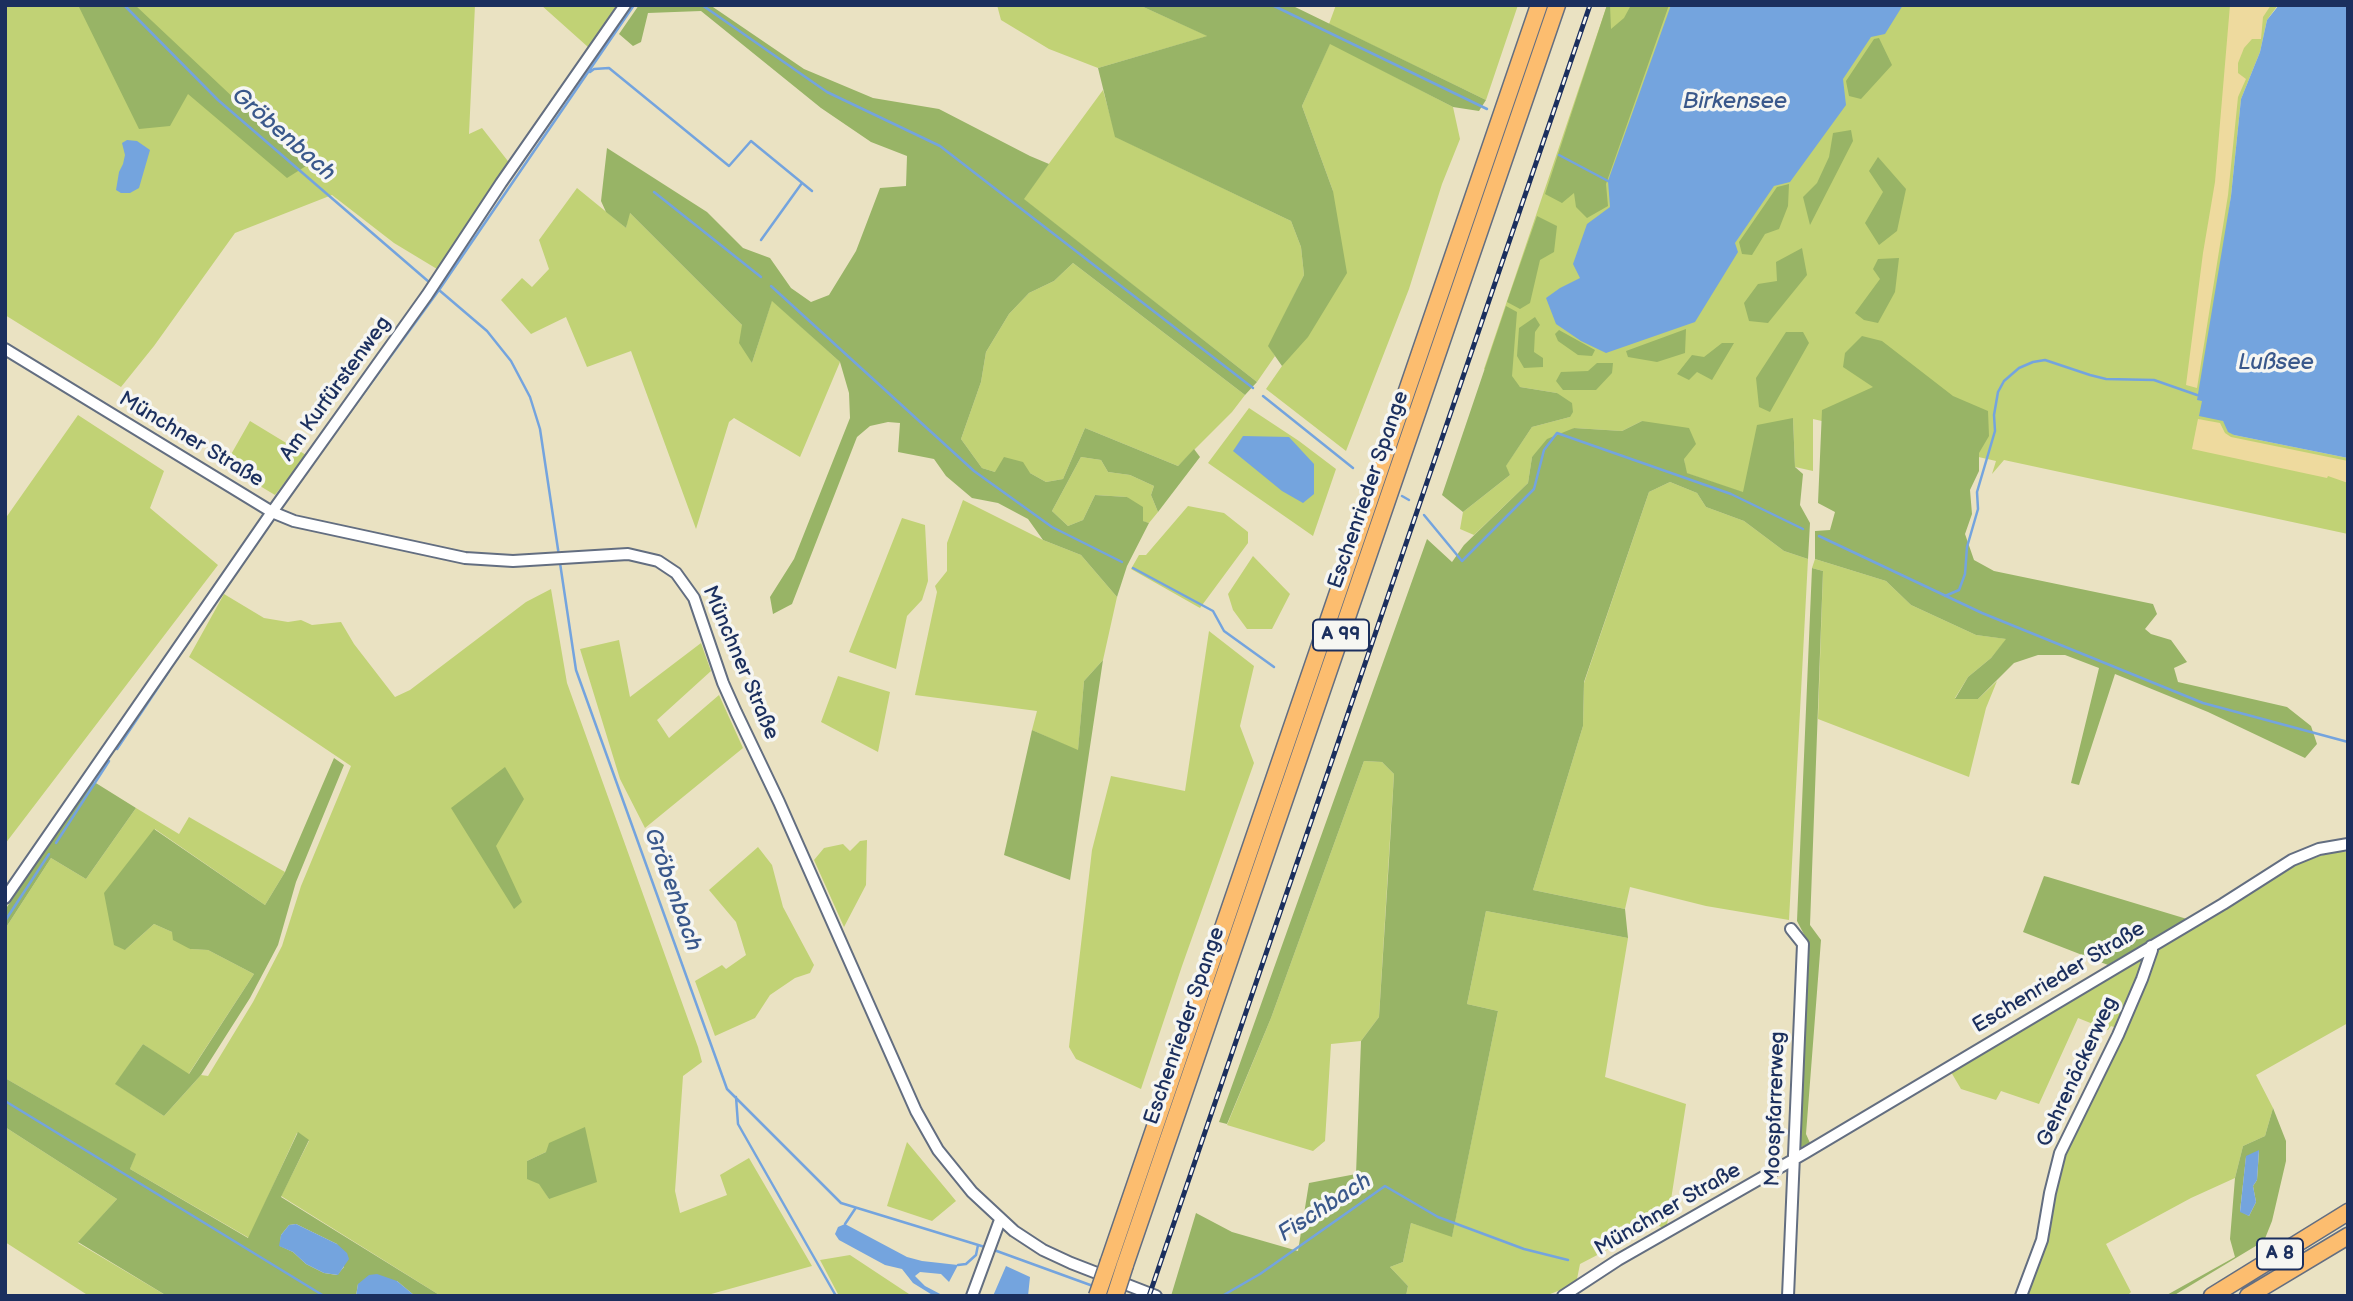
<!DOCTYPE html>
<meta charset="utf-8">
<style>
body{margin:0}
#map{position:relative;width:2353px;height:1301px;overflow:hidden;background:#eae2c2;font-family:"Balsamiq Sans",sans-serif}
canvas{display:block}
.frame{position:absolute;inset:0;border:7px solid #1b2f5e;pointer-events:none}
</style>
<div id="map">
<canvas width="2353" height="1301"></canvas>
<div class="frame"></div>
</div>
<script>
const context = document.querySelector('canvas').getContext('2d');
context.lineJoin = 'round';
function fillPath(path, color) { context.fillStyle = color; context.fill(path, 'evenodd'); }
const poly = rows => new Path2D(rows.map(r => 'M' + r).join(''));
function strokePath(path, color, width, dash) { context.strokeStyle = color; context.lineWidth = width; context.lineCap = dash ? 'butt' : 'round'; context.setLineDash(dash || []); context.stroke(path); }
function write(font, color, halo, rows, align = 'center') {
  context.font = font + ' "Balsamiq Sans",sans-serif'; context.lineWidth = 7; context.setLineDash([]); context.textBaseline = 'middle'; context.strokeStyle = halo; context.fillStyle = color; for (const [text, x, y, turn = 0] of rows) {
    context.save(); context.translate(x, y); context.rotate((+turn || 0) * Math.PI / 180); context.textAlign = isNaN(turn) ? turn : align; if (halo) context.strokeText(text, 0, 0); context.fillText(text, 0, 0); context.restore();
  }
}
const green = poly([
 [5,5,475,5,469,134,482,128,511,165,437,269,394,243,332,195,235,233,154,346,121,387,5,315],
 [541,5,617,5,588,47],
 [997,5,1139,5,1208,36,1098,68,1049,49,1001,20],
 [1336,5,1518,5,1486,100,1329,24],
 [1607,5,2278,5,2267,20,2260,52,2241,99,2231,196,2202,401,2223,421,2234,435,2348,458,2348,534,2004,460,1992,474,1996,461,1813,419,1813,471,1795,467,1793,418,1744,493,1686,473,1684,459,1642,421,1622,431,1574,428,1532,457,1528,483,1474,535,1460,529,1463,512,1510,475,1505,467,1532,427,1570,417,1557,393,1520,387,1484,369],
 [1330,43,1453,107,1460,139,1442,184,1409,289,1346,451,1266,389,1282,366,1333,191,1302,106],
 [1103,90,1116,137,1291,221,1301,247,1304,275,1269,346,1275,356,1257,382,1023,199],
 [577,188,626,228,629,212,742,325,752,363,772,300,840,362,800,457,734,418,729,422,696,529,631,351,587,367,566,317,531,334,501,300,522,278,532,287,549,269,539,240],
 [1073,263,1245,395,1232,412,1178,466,1085,428,1063,479,1046,482,1030,473,995,472,982,468,961,439,981,382,986,352,1009,314,1029,293,1054,281],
 [1249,408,1299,441,1336,469,1313,536,1208,463],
 [78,415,164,471,150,508,218,565,5,844,5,519],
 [250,421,306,455,275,495,225,465],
 [1081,457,1101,460,1108,472,1130,475,1154,486,1151,495,1158,512,1149,523,1142,521,1127,497,1095,495,1083,520,1068,526,1052,511],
 [1670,482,1697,493,1706,507,1744,521,1784,551,1808,559,1789,920,1706,906,1630,887,1625,909,1533,890,1583,726,1584,683,1649,492],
 [963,500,1043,540,1081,555,1117,597,1103,660,1084,681,1078,751,1032,730,1037,711,915,695,937,592,935,586,947,571,947,543],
 [1188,506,1224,513,1248,532,1248,543,1200,608,1131,569,1139,555,1146,555],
 [902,518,925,525,928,581,922,600,907,616,896,669,849,652],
 [1253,556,1290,594,1272,629,1247,629,1233,610,1228,594],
 [1815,559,1886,581,1911,605,1976,635,2007,639,1991,658,1968,677,1955,698,1978,699,1997,681,1986,708,1969,777,1818,719,1823,571,1812,568],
 [551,589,567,683,698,1047,702,1062,683,1076,675,1191,680,1213,727,1195,720,1175,749,1158,812,1266,704,1296,441,1296,281,1196,309,1141,297,1133,249,1238,130,1169,135,1154,5,1078,5,929,51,858,86,879,136,808,179,834,189,817,285,872,265,905,155,829,125,950,154,924,172,932,190,949,208,950,254,974,188,1075,143,1044,116,1084,164,1116,201,1075,208,1076,253,1002,282,946,301,886,351,766,189,657,224,594,264,618,288,622,301,620,312,625,341,622,354,644,395,697,410,690,526,602],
 [546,1152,549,1199,527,1161],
 [1209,631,1254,666,1240,726,1254,763,1182,966,1141,1089,1076,1059,1069,1047,1092,850,1111,776,1185,791],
 [619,640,630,697,701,643,711,671,657,720,669,738,719,695,743,748,645,828,620,779,580,649],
 [838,676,890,692,878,752,821,722],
 [1364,761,1382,762,1394,774,1379,1017,1361,1041,1331,1044,1325,1141,1313,1151,1227,1125,1271,1018],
 [867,840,866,885,844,927,814,860,824,848,843,844,850,851,860,841],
 [758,847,772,865,783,907,814,965,810,973,795,978,770,995,755,1018,715,1036,695,981,722,965,726,969,746,955,736,922,709,890],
 [2332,852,2348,852,2348,1023,2256,1075,2273,1108,2265,1136,2243,1146,2235,1178,2191,1198,2106,1244,2131,1292,2127,1296,2023,1296,2058,1168,2155,952,2158,948,2231,906,2294,865],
 [1486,911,1628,938,1605,1077,1686,1104,1667,1225,1662,1228,1657,1224,1580,1264,1576,1284,1545,1296,1406,1296,1408,1286,1390,1267,1403,1262,1411,1223,1452,1236,1498,1011,1467,1004],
 [2146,955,2119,1029,2111,1026,2108,1030,2078,1018,2039,1104,2001,1091,1996,1100,1961,1089,1951,1072],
 [5,1127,117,1199,78,1243,167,1296,89,1296,5,1242],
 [907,1142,956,1201,932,1221,887,1206],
 [850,1255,912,1296,839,1296,820,1260]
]);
const forest = poly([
 [78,5,135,5,306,166,287,178,188,94,170,126,139,129],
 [639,5,710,5,804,69,873,98,939,109,1030,156,1049,164,1024,199,1257,382,1245,395,1073,263,1054,281,1029,293,1009,314,986,352,981,382,961,439,982,468,995,472,1004,457,1023,462,1030,473,1046,482,1063,479,1085,428,1178,466,1194,449,1200,457,1158,512,1151,495,1154,486,1130,475,1108,472,1101,460,1081,457,1052,511,1068,526,1083,520,1095,495,1127,497,1143,507,1143,521,1149,523,1127,566,1117,597,1081,555,1043,540,1028,519,998,503,972,498,946,476,934,459,898,452,900,423,888,422,870,426,857,437,792,604,773,614,770,597,794,559,850,418,849,393,840,362,772,301,752,363,739,343,742,325,630,213,626,228,606,212,601,201,607,148,707,212,743,248,770,258,791,288,811,302,829,295,856,251,880,188,906,186,907,156,871,142,821,108,701,11,648,13,641,42,633,46,619,34],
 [1139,5,1291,5,1486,100,1479,111,1453,107,1330,44,1302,106,1333,191,1347,273,1308,337,1282,366,1268,346,1304,275,1301,247,1291,221,1115,137,1098,68,1207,36],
 [1607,5,1610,5,1611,29,1624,18,1631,5,1669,5,1606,184,1608,206,1587,218,1576,207,1574,193,1562,203,1545,194],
 [1879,38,1892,65,1861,99,1849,96,1846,81,1874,39],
 [1851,130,1853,141,1810,225,1803,197,1817,183,1829,157,1833,133],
 [1878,157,1906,189,1897,231,1879,245,1865,223,1883,192,1869,171],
 [1789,184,1788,206,1779,229,1765,234,1752,255,1742,254,1739,242,1777,187],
 [1537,216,1557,226,1554,252,1540,260,1530,303,1520,309,1507,302],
 [1802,248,1807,275,1768,323,1749,321,1744,303,1758,284,1777,281,1776,262],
 [1899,258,1895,292,1878,323,1864,320,1855,313,1880,279,1873,269,1878,259],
 [1506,306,1517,312,1512,376,1520,387,1557,393,1572,403,1573,412,1570,417,1532,427,1506,466,1510,475,1463,512,1442,495],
 [1535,317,1540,325,1535,332,1534,352,1543,358,1543,367,1524,368,1517,356,1519,328],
 [1686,329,1685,353,1657,362,1628,357,1626,351],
 [1559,330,1595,350,1592,356,1578,355,1558,341,1555,334],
 [1786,332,1803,332,1809,343,1770,412,1759,407,1756,378],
 [1862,336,1882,341,1953,396,1988,411,1989,436,1979,453,1979,471,1970,490,1972,514,1965,534,1974,560,1994,571,2153,604,2157,614,2145,629,2151,634,2171,640,2187,662,2174,668,2178,682,2287,707,2311,726,2317,744,2305,758,2208,712,2115,674,2079,785,2071,783,2099,668,2065,655,2038,655,2014,663,1978,699,1955,699,1968,677,1991,658,2006,639,1976,635,1911,605,1886,581,1815,559,1815,531,1830,530,1835,512,1818,503,1822,410,1873,387,1843,367,1845,353],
 [1722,343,1734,343,1712,380,1697,372,1689,380,1677,374,1692,355,1704,357],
 [1597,363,1613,363,1612,373,1596,390,1563,390,1556,381,1561,372,1588,371],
 [1793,418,1795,467,1803,474,1800,505,1810,523,1808,559,1784,551,1744,521,1706,507,1697,493,1670,482,1649,492,1584,682,1583,726,1533,890,1625,909,1628,938,1486,911,1467,1004,1498,1011,1452,1237,1411,1223,1403,1262,1390,1267,1408,1286,1406,1296,1171,1296,1196,1213,1232,1232,1298,1251,1309,1183,1356,1174,1361,1041,1379,1017,1389,860,1394,774,1382,762,1364,761,1271,1018,1227,1124,1219,1122,1427,539,1452,562,1464,545,1528,483,1532,457,1547,439,1574,428,1622,431,1642,421,1689,428,1696,444,1684,459,1687,473,1743,492,1757,425],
 [1812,568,1823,571,1810,925,1821,940,1806,1134,1810,1143,1800,1148,1809,944,1797,921],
 [1103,660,1070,880,1004,855,1032,730,1078,750,1084,681],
 [334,758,344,765,296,882,278,945,250,998,201,1075,164,1116,115,1084,143,1044,189,1074,254,974,208,950,190,949,173,940,172,932,154,924,125,950,114,945,104,893,154,829,265,905,285,872],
 [505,767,524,799,496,846,522,902,514,909,451,808],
 [91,780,136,808,86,879,51,858,5,929,5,910],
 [2044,876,2048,877,2187,919,2108,965,2023,932],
 [5,1078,136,1154,130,1169,248,1238,298,1132,309,1140,281,1197,441,1296,415,1296,397,1281,358,1284,356,1296,167,1296,78,1242,117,1199,5,1127],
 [296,1224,337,1244,344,1267,337,1275,324,1273,306,1264,293,1252,280,1246,281,1235,289,1225],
 [2273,1108,2286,1141,2286,1161,2272,1221,2264,1241,2173,1296,2165,1296,2235,1257,2230,1239,2235,1178,2243,1146,2265,1136],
 [2259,1151,2257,1180,2253,1186,2256,1202,2249,1216,2240,1211,2246,1157],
 [585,1127,597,1182,549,1199,539,1184,527,1179,527,1161,546,1152,549,1143]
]);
const sand = poly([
 [2230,5,2271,5,2263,17,2261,39,2252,39,2244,48,2238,63,2238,73,2246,79,2238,97,2228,195,2197,388,2186,385,2203,253,2215,182],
 [2198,419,2220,423,2225,433,2231,437,2348,461,2348,483,2328,476,2327,478,2192,449]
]);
const water = poly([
 [1671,5,1903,5,1885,34,1871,37,1843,79,1846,105,1790,182,1774,186,1735,243,1738,252,1695,322,1606,353,1581,341,1556,324,1546,298,1560,288,1580,278,1573,264,1587,224,1610,207,1608,181],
 [2279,5,2348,5,2348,458,2234,435,2228,432,2223,421,2199,416,2202,401,2197,400,2231,196,2241,99,2260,52,2267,20],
 [127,140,137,141,150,150,139,188,130,193,121,193,116,190,119,172,123,164,125,155,122,143],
 [1243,436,1289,437,1314,464,1314,494,1303,503,1282,491,1233,451],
 [2259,1150,2257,1180,2253,1186,2256,1202,2249,1216,2240,1212,2246,1156],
 [296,1224,337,1244,347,1253,349,1259,338,1275,324,1273,306,1264,293,1252,279,1246,281,1235,289,1225],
 [845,1224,907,1257,922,1261,958,1265,949,1282,941,1274,920,1272,915,1276,925,1286,944,1296,934,1296,913,1283,902,1269,885,1265,839,1240,835,1234,838,1227],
 [1006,1266,1030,1277,1028,1296,993,1296],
 [377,1274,397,1281,415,1296,356,1296,358,1284,369,1275]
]);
const stream = poly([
 [124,5,218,100,429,282],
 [702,5,827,92,940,146,1253,388],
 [1272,5,1487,109],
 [590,72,594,69,609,68,729,166,751,141,812,191],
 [1559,155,1608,181],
 [654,192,761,277],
 [761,240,802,183],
 [771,286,974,471,1052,527,1122,562],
 [439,290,487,331,511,361,530,397,540,429,559,556],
 [1263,396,1353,468],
 [331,438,439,290,634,5],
 [1402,496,1409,500],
 [1424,515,1462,561,1534,489,1544,450,1557,433,1731,494,1803,529],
 [1819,536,1982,613,2203,703,2348,742],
 [560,563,576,670,727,1089,841,1203,988,1248],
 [1133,568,1213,611,1224,631,1274,667],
 [1945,596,1959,590,1965,574,1967,547,1978,509,1977,492,1995,431,1994,415,1998,392,2004,381,2019,368,2033,362,2045,360,2090,375,2106,379,2154,380,2197,395],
 [177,659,220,596],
 [117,749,169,671],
 [56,843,109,761],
 [5,921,49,854],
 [736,1097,738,1124,836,1296],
 [5,1101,324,1296],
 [845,1224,855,1209],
 [994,1250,1093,1286],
 [958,1265,966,1264,976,1255,978,1245],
 [1222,1296,1260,1274,1385,1186,1438,1217,1524,1249,1568,1260]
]);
const minor = poly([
 [5,349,272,512,294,521,465,558,513,561,628,554,658,561,676,573,694,598,723,683,736,712,779,802,916,1111,938,1150,972,1192,1014,1231,1043,1250,1071,1263,1156,1296],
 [5,898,272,512,427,295,501,183,625,5],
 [972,1296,1000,1220],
 [1563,1296,1618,1260,1805,1153,2223,904,2292,860,2319,849,2348,844],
 [1788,1296,1803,944,1791,929],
 [2021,1296,2042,1240,2050,1193,2060,1153,2118,1035,2142,979,2152,950,2151,946]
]);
const highway = poly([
 [1109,1261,1539,5],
 [1125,1265,1557,5],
 [2212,1296,2348,1212],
 [2248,1296,2348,1236]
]);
const rail = poly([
 [1149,1296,1590,5]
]);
const highwayBridge = poly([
 [1097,1296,1109,1261],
 [1115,1296,1125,1265]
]);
const shields = [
 [1341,635,56],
 [2280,1254,46]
];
const shieldNames = [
 ["A 99",1341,635],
 ["A 8",2280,1254]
];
const streetNames = [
 ["Am Kurfürstenweg",336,389,-54],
 ["Münchner Straße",191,440,31],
 ["Eschenrieder Spange",1369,490,-71],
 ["Münchner Straße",740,663,67],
 ["Eschenrieder Straße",2059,978,-31],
 ["Eschenrieder Spange",1185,1026,-71],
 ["Gehrenäckerweg",2078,1072,-65],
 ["Moospfarrerweg",1776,1109,-88],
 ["Münchner Straße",1668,1210,-30]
];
const waterNames = [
 ["Birkensee",1735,102],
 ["Gröbenbach",283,135,41],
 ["Lußsee",2276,363],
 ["Gröbenbach",672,890,70],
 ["Fischbach",1325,1208,-33]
];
fillPath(green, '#c1d275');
fillPath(forest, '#98b466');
fillPath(sand, '#eeda9e');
fillPath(water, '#74a4de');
strokePath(stream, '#74a4de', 2.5);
strokePath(minor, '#636e81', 14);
strokePath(highway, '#636e81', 19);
strokePath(minor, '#fff', 10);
strokePath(highway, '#fcbd6f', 16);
strokePath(rail, '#1b2f5e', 5);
strokePath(rail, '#f6f6f2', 2.5, [8]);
strokePath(highwayBridge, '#636e81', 19, []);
strokePath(highwayBridge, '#fcbd6f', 16);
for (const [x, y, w] of shields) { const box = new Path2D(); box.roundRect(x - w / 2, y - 15.5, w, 31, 5); context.fillStyle = '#f6f6f2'; context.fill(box); strokePath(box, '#1b2f5e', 2); }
write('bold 19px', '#1b2f5e', null, shieldNames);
write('21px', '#1b2f5e', '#f6f6f2', streetNames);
write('italic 23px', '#3a588b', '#f6f6f2', waterNames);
</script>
